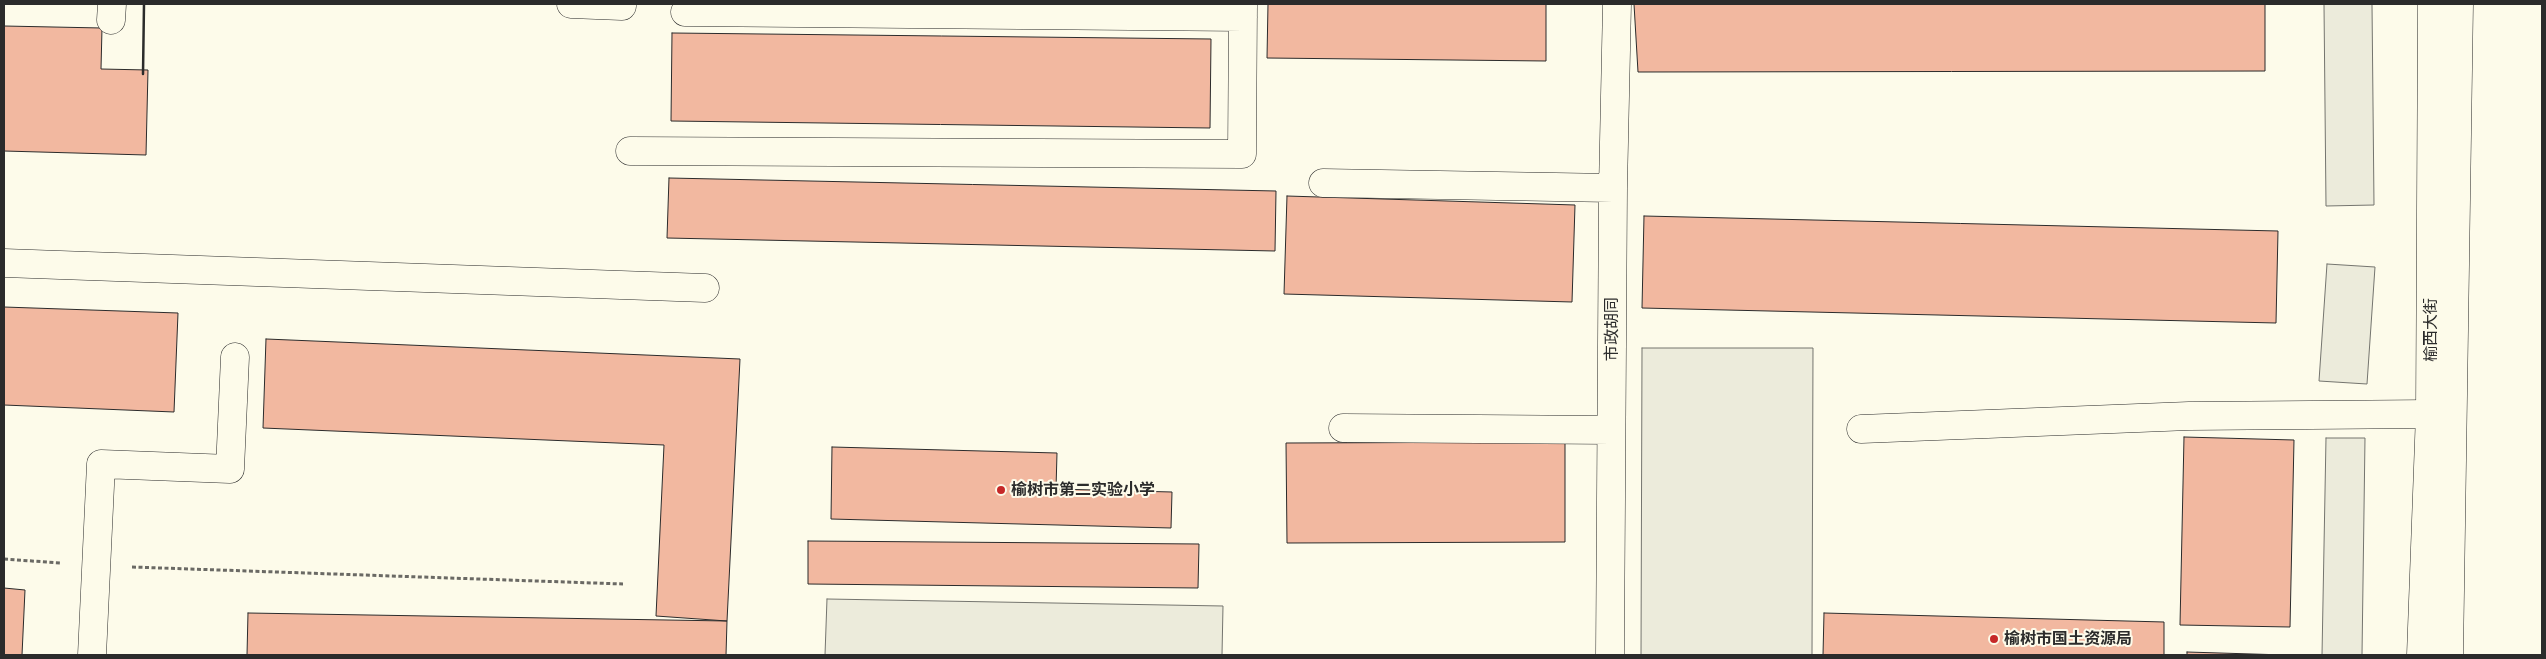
<!DOCTYPE html>
<meta charset="utf-8">
<style>
body{margin:0}
#map{position:relative;width:2546px;height:659px;overflow:hidden;background:#fdfbea;font-family:"Roboto Serif",serif}
canvas{display:block}
.frame{position:absolute;inset:0;border:5px solid #2b2b2b;pointer-events:none}
</style>
<div id="map">
<canvas width="2546" height="659"></canvas>
<div class="frame"></div>
</div>
<script>
const context = document.querySelector('canvas').getContext('2d');
context.lineJoin = 'round';
function fillPath(path, color) { context.fillStyle = color; context.fill(path, 'evenodd'); }
const poly = rows => new Path2D(rows.map(r => 'M' + r).join(''));
function strokePath(path, color, width, dash) { context.strokeStyle = color; context.lineWidth = width; context.lineCap = dash ? 'butt' : 'round'; context.setLineDash(dash || []); context.stroke(path); }
function write(font, color, halo, rows, align = 'center') {
  context.font = font + ' "Roboto Serif","Noto Sans SC",serif'; context.lineWidth = 4; context.setLineDash([]); context.textBaseline = 'middle'; context.strokeStyle = halo; context.fillStyle = color; for (const [text, x, y, turn = 0] of rows) {
    context.save(); context.translate(x, y); context.rotate((+turn || 0) * Math.PI / 180); context.textAlign = isNaN(turn) ? turn : align; if (halo) context.strokeText(text, 0, 0); context.fillText(text, 0, 0); context.restore();
  }
}
const green = poly([
 [2324,4,2372,4,2374,205,2326,206,2324,4],
 [2327,264,2375,267,2367,384,2319,381,2327,264],
 [1642,348,1813,348,1812,655,1641,655,1642,348],
 [2326,438,2365,438,2362,655,2322,655,2326,438],
 [827,599,1223,606,1222,655,825,655,827,599]
]);
const building = poly([
 [1268,4,1546,4,1546,61,1267,58,1268,4],
 [1634,4,2265,4,2265,71,1638,72,1634,4],
 [4,26,102,28,101,69,148,70,146,155,4,151,4,26],
 [672,33,1211,39,1210,128,671,121,672,33],
 [669,178,1276,191,1275,251,667,238,669,178],
 [1287,196,1575,205,1572,302,1284,294,1287,196],
 [1644,216,2278,231,2276,323,1642,308,1644,216],
 [4,307,178,313,174,412,4,405,4,307],
 [266,339,740,359,727,621,656,616,664,445,263,428,266,339],
 [2184,437,2294,440,2290,627,2180,625,2184,437],
 [1565,442,1565,542,1287,543,1286,443,1565,442],
 [832,447,1057,453,1056,489,1172,492,1171,528,831,519,832,447],
 [808,541,1199,544,1198,588,808,584,808,541],
 [4,588,25,590,22,655,4,655,4,588],
 [248,613,727,621,726,655,247,655,248,613],
 [1824,613,2164,622,2164,655,1823,655,1824,613],
 [2187,652,2285,655,2187,655,2187,652]
]);
const path = poly([
 [4,559,60,563],
 [132,567,623,584]
]);
const minor = poly([
 [571,4,622,6,622,4],
 [685,12,1243,17],
 [111,20,112,4],
 [630,151,1242,154,1243,4],
 [1323,183,1613,188],
 [4,263,705,288],
 [1343,428,1611,430],
 [1861,429,2189,416,2430,414],
 [92,655,101,464,230,469,235,357],
 [1610,655,1613,188,1617,4]
]);
const major = poly([
 [2421,655,2430,414,2432,4],
 [2449,655,2459,4]
]);
const wall = poly([
 [143,74,144,4]
]);
const markers = [
 [1001,490,5,"#c62828"],
 [1994,639,5,"#c62828"]
];
const streetNames = [
 ["市政胡同",1612,329,-90],
 ["榆西大街",2431,330,-90]
];
const poiNames = [
 ["榆树市第二实验小学",1011,490],
 ["榆树市国土资源局",2004,639]
];
fillPath(green, '#ecebdb');
strokePath(green, '#74746e', 1);
fillPath(building, '#f2b8a0');
strokePath(building, '#2b2b2b', 1);
strokePath(minor, '#2b2b2b', 29);
strokePath(major, '#2b2b2b', 29);
strokePath(path, '#6a6964', 3, [4, 2.5]);
strokePath(minor, '#fdfbea', 28);
strokePath(major, '#fdfbea', 28);
strokePath(wall, '#2b2b2b', 2.5);
for (const [x, y, r, color] of markers) { const dot = new Path2D(); dot.arc(x, y, r, 0, 2 * Math.PI); context.fillStyle = color; context.fill(dot); strokePath(dot, '#fdfbea', 2); }
write('16px', '#2b2b2b', '#fdfbea', streetNames);
write('bold 16px', '#2b2b2b', '#fdfbea', poiNames, 'left');
</script>
